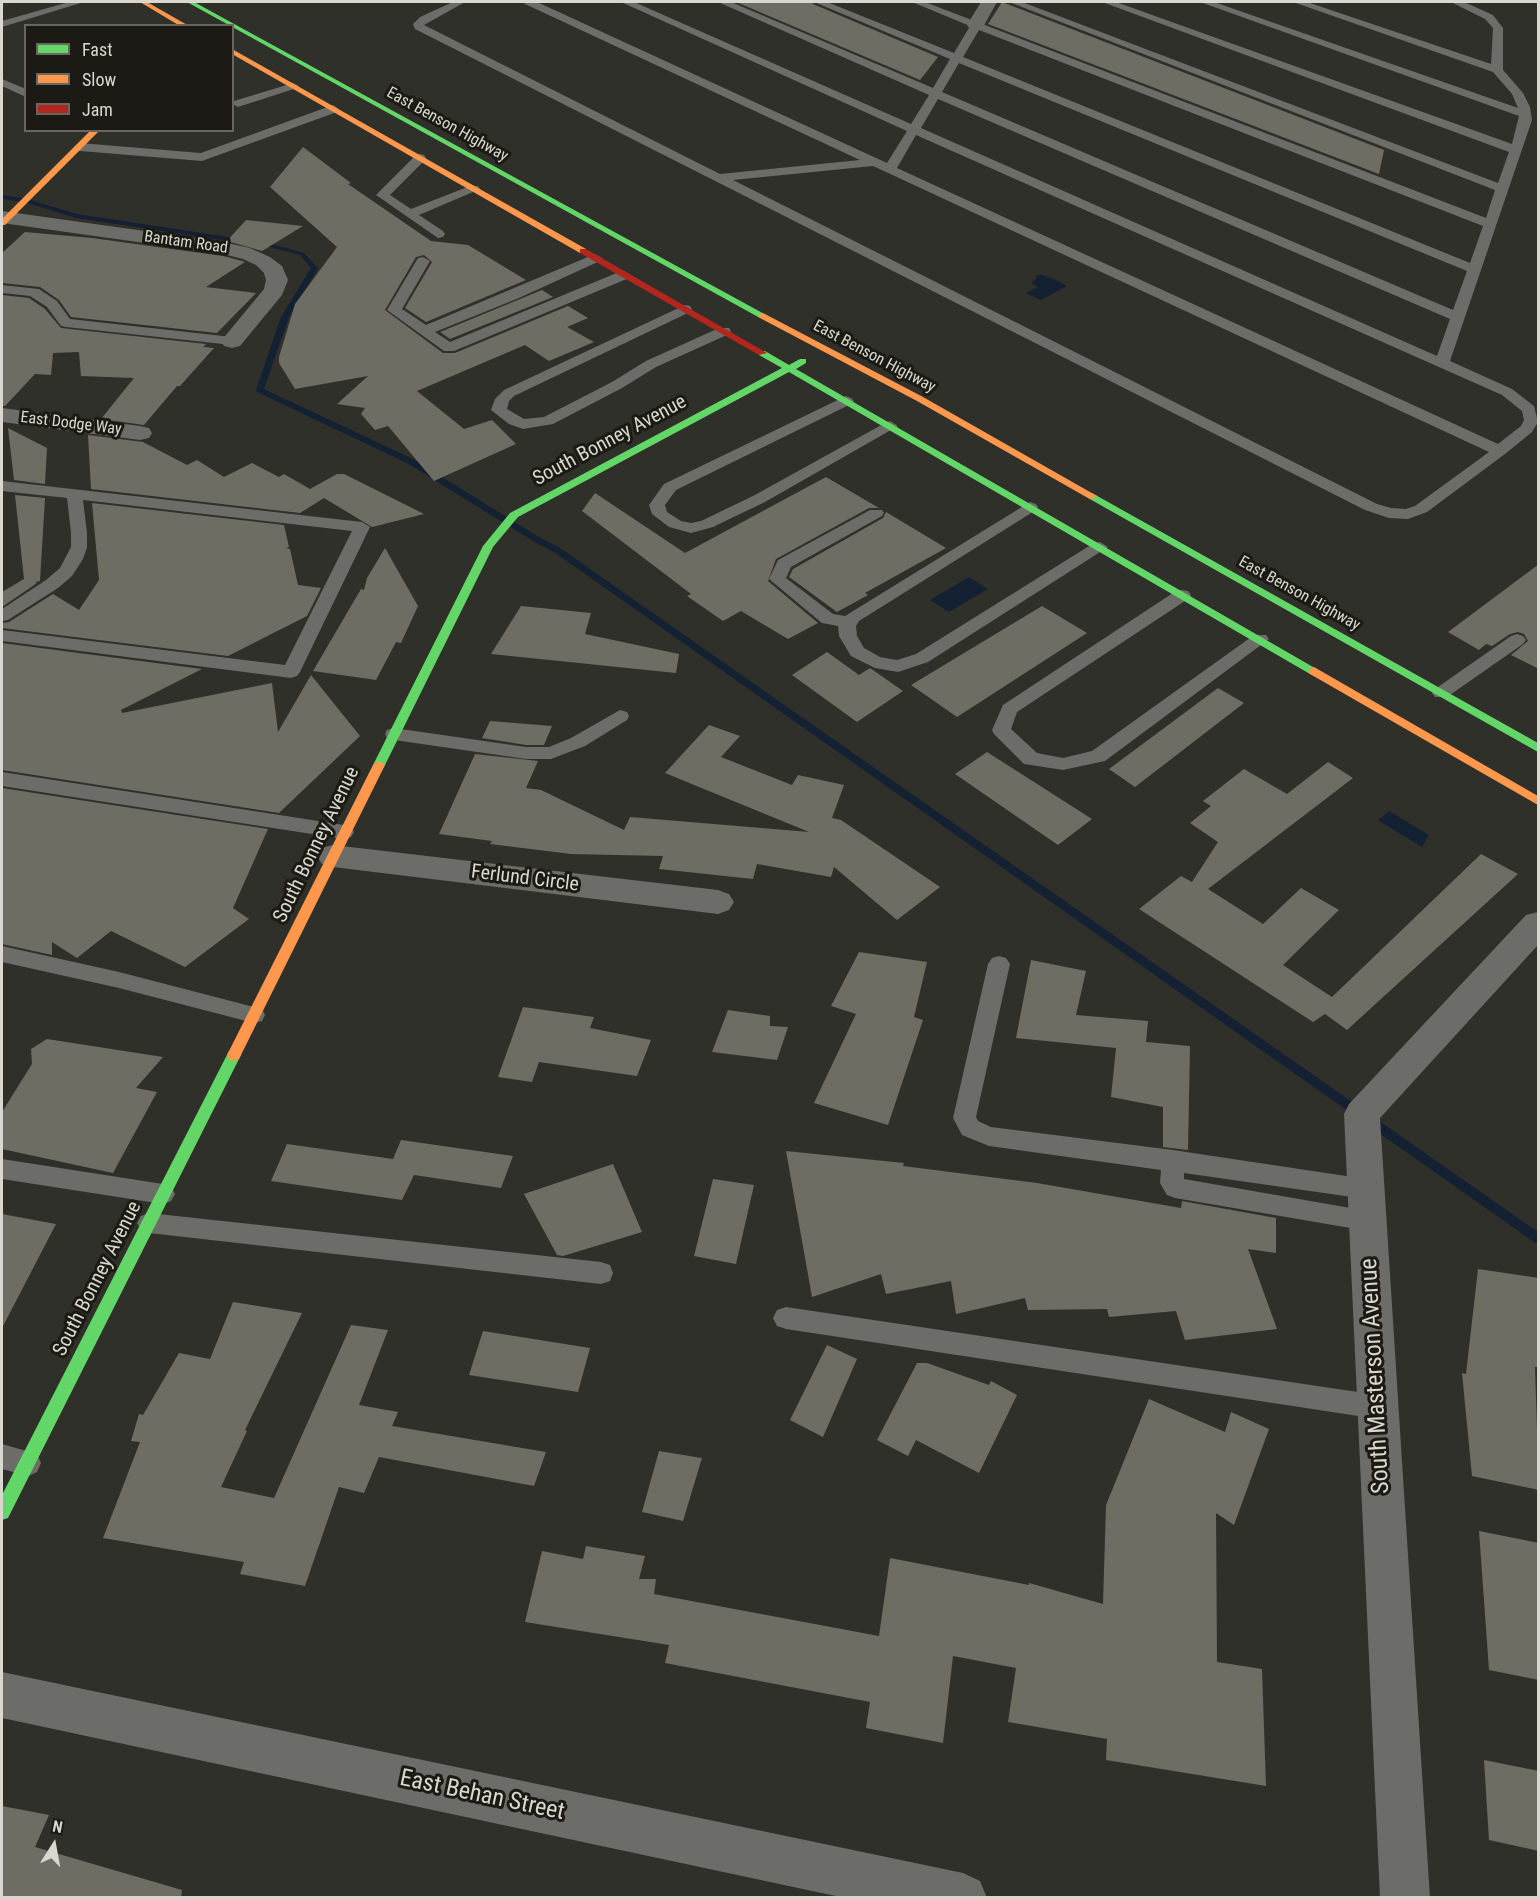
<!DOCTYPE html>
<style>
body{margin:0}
#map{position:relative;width:1540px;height:1899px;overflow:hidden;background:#30302a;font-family:"Roboto Condensed",sans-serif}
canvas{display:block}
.frame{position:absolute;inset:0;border:3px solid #d9d8d0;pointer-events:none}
.legend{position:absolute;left:24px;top:24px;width:210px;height:108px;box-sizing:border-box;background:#1b1a14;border:2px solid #67665f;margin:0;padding:8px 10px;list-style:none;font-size:18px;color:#d9d8d0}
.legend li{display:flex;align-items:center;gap:12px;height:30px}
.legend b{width:30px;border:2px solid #67665f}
.north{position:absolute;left:24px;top:1815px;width:60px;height:60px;-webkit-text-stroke:4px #1b1a14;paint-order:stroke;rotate:11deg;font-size:16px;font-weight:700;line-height:24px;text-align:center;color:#d9d8d0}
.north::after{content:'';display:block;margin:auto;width:21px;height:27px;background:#d9d8d0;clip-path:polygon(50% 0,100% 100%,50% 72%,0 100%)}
</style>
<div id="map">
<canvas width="1540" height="1899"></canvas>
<div class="frame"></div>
<ul class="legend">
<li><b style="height:8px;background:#63d668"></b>Fast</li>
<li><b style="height:8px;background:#ff974d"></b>Slow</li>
<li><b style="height:8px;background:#b3261e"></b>Jam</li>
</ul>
<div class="north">N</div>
</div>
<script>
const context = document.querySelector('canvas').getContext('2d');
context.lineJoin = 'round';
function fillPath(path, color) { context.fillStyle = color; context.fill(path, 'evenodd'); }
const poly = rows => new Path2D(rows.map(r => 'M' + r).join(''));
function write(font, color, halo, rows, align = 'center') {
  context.font = font + ' "Roboto Condensed",sans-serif'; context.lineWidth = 6; context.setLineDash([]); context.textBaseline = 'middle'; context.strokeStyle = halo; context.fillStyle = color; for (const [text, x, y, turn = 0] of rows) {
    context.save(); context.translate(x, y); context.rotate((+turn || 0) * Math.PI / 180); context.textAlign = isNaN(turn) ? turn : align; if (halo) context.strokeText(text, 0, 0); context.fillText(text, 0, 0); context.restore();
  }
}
const water = poly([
 [1040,274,1054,279,1067,286,1041,300,1026,293,1038,287,1031,283,1037,278,1035,277],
 [969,577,988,589,949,612,930,600],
 [1389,811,1429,835,1422,847,1378,820]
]);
const stream = poly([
 [2,195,27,199,77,214,242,239,245,241,242,243,76,218,24,202,2,199,2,195],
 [260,241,304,253,318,268,289,317,264,389,413,459,539,537,560,548,1538,1232,1538,1243,1534,1242,554,552,533,541,407,463,257,392,256,390,281,317,311,268,300,255,258,244,258,242,260,241]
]);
const building = poly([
 [736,2,812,2,813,4,938,57,920,80],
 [1002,2,1384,150,1379,174,988,24],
 [303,147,351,183,348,184,431,241,468,245,526,280,426,322,405,308,432,262,424,255,416,257,385,310,443,353,455,353,568,306,588,318,567,327,594,342,549,361,525,345,417,391,464,429,492,420,516,444,434,481,388,426,375,430,361,414,365,408,337,404,368,376,295,389,279,363,279,357,295,304,337,247,270,187],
 [246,220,303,226,262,251,227,241],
 [25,232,92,238,223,256,242,261,245,262,206,287,256,293,217,333,71,317,59,300,40,287,2,283,2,253],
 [542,290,553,297,450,339,440,332],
 [2,295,29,298,45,309,61,328,206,344,203,347,214,348,180,386,177,386,144,425,101,419,134,378,81,376,79,352,53,353,51,375,35,374,5,406,2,406],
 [8,428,47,448,45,484,14,480],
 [88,435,143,442,187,465,197,460,224,477,252,463,279,477,284,474,310,489,337,474,344,474,424,514,372,527,324,498,300,513,91,489],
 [826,477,879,508,869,508,776,559,768,581,818,623,788,639,741,611,723,621,687,596,691,594,582,511,595,493,685,553],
 [15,495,45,498,40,581,35,582,37,583,2,607,2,592,24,579],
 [92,503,284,525,289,547,286,548,290,549,298,585,321,588,307,616,228,656,2,628,2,623,9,622,53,594,79,610,99,580],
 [886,512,946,548,865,593,868,595,837,612,789,577,793,569,883,518],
 [385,548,418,606,401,643,396,642,376,680,313,671,361,589,364,590,367,578],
 [1539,564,1539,669,1511,655,1528,641,1524,634,1518,632,1510,634,1492,646,1486,644,1479,650,1448,632],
 [521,606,591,613,585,634,679,654,676,673,491,654],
 [1042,606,1087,633,957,717,911,685],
 [2,643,202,669,121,710,122,713,272,683,278,732,311,675,360,736,279,813,2,770],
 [827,652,859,675,870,668,903,691,857,722,792,675],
 [1218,688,1244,703,1135,787,1109,769],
 [490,721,552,726,544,745,526,745,482,738],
 [709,725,740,736,721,757,792,785,798,775,844,785,832,818,841,820,940,887,897,920,834,867,831,877,757,864,753,879,659,869,663,856,571,854,490,844,492,841,439,834,475,754,538,761,526,788,541,790,624,830,630,817,809,832,665,773],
 [987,752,1092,819,1058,845,955,774],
 [1328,762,1353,778,1208,889,1263,924,1301,888,1339,910,1283,965,1332,997,1481,854,1518,874,1347,1030,1325,1014,1313,1022,1139,909,1181,876,1192,882,1218,842,1190,823,1211,806,1203,801,1244,769,1287,794],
 [2,788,268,829,233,908,249,919,185,967,111,931,77,958,52,942,52,955,2,944],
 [859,952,927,962,914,1017,923,1020,888,1125,814,1103,856,1014,831,1006],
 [1031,960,1086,971,1076,1015,1148,1021,1146,1042,1190,1046,1188,1150,1163,1147,1163,1107,1111,1097,1116,1048,1016,1038],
 [523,1007,594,1017,590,1028,651,1040,637,1076,539,1062,532,1082,498,1077],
 [728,1010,770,1016,770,1026,788,1027,777,1060,712,1052],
 [47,1039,163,1057,136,1088,157,1092,113,1173,2,1149,2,1112,32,1064,31,1049],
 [401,1140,513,1156,501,1188,414,1175,402,1200,271,1181,287,1144,393,1159],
 [786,1151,904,1163,903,1166,1037,1183,1181,1208,1182,1201,1276,1218,1276,1253,1248,1249,1277,1329,1185,1340,1176,1311,1109,1317,1107,1309,1028,1310,1025,1298,956,1314,951,1281,886,1294,881,1274,812,1297],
 [613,1164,642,1232,563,1256,557,1255,524,1194],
 [713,1179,754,1185,736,1264,694,1256],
 [2,1214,56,1224,2,1328],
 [1478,1269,1539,1278,1539,1367,1535,1367,1539,1490,1472,1476,1462,1373,1466,1374],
 [233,1302,302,1313,245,1430,247,1431,221,1487,274,1498,351,1325,388,1330,359,1405,398,1412,392,1426,546,1452,534,1486,379,1457,364,1493,339,1487,305,1586,240,1574,244,1562,103,1538,140,1442,131,1441,139,1414,143,1415,179,1353,210,1359],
 [483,1331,590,1348,578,1392,469,1375],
 [827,1345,857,1359,823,1437,790,1420],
 [917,1363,927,1363,989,1385,991,1381,1017,1395,979,1473,916,1440,908,1456,877,1440],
 [1149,1399,1225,1432,1231,1412,1269,1429,1234,1525,1216,1513,1217,1662,1262,1669,1266,1786,1106,1760,1107,1739,1008,1722,1016,1668,953,1656,943,1743,866,1728,870,1702,665,1663,669,1645,525,1622,542,1551,583,1559,586,1546,645,1556,639,1579,656,1579,654,1594,879,1636,890,1558,1029,1585,1029,1583,1103,1604,1106,1505],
 [659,1451,702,1458,683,1521,642,1512],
 [1479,1531,1539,1543,1539,1680,1489,1670],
 [1484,1760,1539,1771,1539,1851,1489,1840],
 [2,1806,49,1815,35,1847,182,1890,181,1898,2,1898]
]);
const lane = poly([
 [69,2,84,2,2,27,2,21,69,2],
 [453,2,465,2,424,25,720,174,860,160,525,4,524,2,537,2,887,163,907,131,621,2,634,2,911,124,929,95,718,2,731,2,933,88,950,59,814,2,827,2,954,53,970,26,912,2,925,2,1486,218,1495,190,1009,2,1022,2,1498,183,1509,152,1102,2,1116,2,1512,144,1519,116,1200,2,1214,2,1518,108,1512,94,1493,72,1293,2,1307,2,1491,64,1493,28,1485,19,1451,2,1464,2,1493,15,1503,28,1503,70,1523,93,1530,107,1532,120,1450,361,1512,389,1534,406,1538,422,1532,432,1505,454,1427,512,1408,519,1389,518,1365,510,415,29,413,24,420,17,453,2],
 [979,30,1483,226,1470,263,963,57,979,30],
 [959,63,1467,271,1453,310,942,92,959,63],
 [938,99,1450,319,1437,356,921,128,938,99],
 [916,135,1502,395,1522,411,1524,420,1521,426,1498,444,897,168,916,135],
 [873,166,886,172,1489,452,1415,506,1406,509,1391,508,1377,504,733,180,873,166],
 [2,79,26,89,26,97,2,86,2,79],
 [293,83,299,86,297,88,238,107,232,104,234,101,293,83],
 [333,105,339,109,337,112,202,161,80,151,74,147,80,143,201,153,333,105],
 [420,154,424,155,426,158,424,161,390,195,411,209,470,186,478,186,480,189,419,215,443,231,445,234,443,237,438,238,376,195,416,155,420,154],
 [595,254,602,258,600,261,519,298,435,332,450,342,619,272,624,271,631,275,629,278,454,351,444,351,387,310,418,258,423,257,430,261,402,309,426,325,595,254],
 [2,285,39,289,57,301,70,319,232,337,239,341,232,345,66,327,61,326,47,307,30,296,2,293,2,285],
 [685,305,690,306,692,309,690,312,514,396,509,401,507,409,524,419,544,417,612,382,646,361,719,328,729,328,731,331,729,334,656,367,622,388,553,424,523,429,509,424,491,410,495,399,504,390,685,305],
 [846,396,851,398,854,401,851,404,676,490,665,505,667,512,681,521,691,523,701,521,753,496,885,423,890,421,898,426,765,502,713,527,691,533,669,527,652,514,649,505,664,484,846,396],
 [2,481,362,522,370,527,300,672,297,676,291,678,2,641,2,630,285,665,352,531,83,500,87,533,87,547,83,559,72,576,58,588,8,620,2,621,2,609,46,580,60,568,71,547,71,533,67,498,2,491,2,481],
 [1030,502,1036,504,1038,507,1036,510,859,621,856,626,857,636,864,648,880,657,897,660,916,654,1094,543,1100,542,1108,547,928,662,898,672,875,668,851,656,839,636,838,626,822,623,769,579,778,560,870,510,882,510,884,513,882,516,791,567,786,578,833,614,845,616,1030,502],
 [1182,590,1188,591,1191,595,1188,599,1017,712,1011,729,1037,753,1063,758,1092,751,1254,635,1266,635,1269,639,1105,761,1063,770,1031,765,1024,764,994,734,992,730,1003,705,1176,591,1182,590],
 [1517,634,1523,636,1526,640,1523,644,1447,697,1435,697,1432,693,1435,689,1511,636,1517,634],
 [620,710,627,712,629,716,627,720,585,746,551,759,526,759,394,740,387,738,385,734,387,730,394,728,526,747,549,747,571,738,620,710],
 [2,772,344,825,351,827,354,832,351,837,344,839,2,786,2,772],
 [2,946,119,972,254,1007,262,1009,265,1015,262,1021,254,1023,119,988,2,962,2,946],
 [999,956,1006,958,1010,964,976,1117,978,1121,991,1127,1173,1150,1366,1179,1374,1182,1378,1189,1374,1196,1366,1199,1184,1173,1184,1179,1368,1211,1376,1214,1380,1221,1376,1228,1368,1231,1175,1198,1167,1195,1164,1190,1160,1183,1161,1170,989,1146,962,1135,953,1118,988,964,992,958,999,956],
 [2,1159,163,1184,171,1187,175,1194,171,1201,163,1204,2,1179,2,1159],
 [149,1213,601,1262,610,1265,613,1273,610,1281,601,1284,149,1233,141,1230,137,1223,141,1216,149,1213],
 [786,1307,1378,1395,1387,1398,1391,1407,1387,1416,1378,1419,786,1329,777,1326,773,1318,777,1310,786,1307],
 [2,1444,37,1454,41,1463,37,1472,28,1476,2,1469,2,1444]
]);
const street = poly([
 [981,2,997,2,982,29,970,29,967,25,981,2],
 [2,211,223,242,250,248,270,257,282,266,288,280,282,295,240,346,232,348,224,346,221,341,264,289,266,280,264,273,256,265,243,259,223,254,2,223,2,211],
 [2,408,140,426,149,428,152,433,149,438,140,440,2,422,2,408],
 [333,845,718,890,729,894,734,902,729,910,718,914,333,867,322,864,317,856,322,848,333,845],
 [1538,912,1538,945,1380,1118,1430,1898,1380,1898,1344,1114,1349,1104,1526,915,1538,912],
 [2,1672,963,1873,980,1881,987,1898,845,1898,2,1718,2,1672]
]);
const fast = poly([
 [187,2,194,2,768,316,760,318,187,2],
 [759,351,765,351,789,365,800,359,806,359,806,363,796,369,1320,671,1314,675,1310,674,789,372,518,517,493,547,385,765,383,768,375,768,373,765,483,546,510,513,782,368,759,355,759,351],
 [1092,493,1538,743,1538,752,1088,498,1087,496,1092,493],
 [234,1049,239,1051,241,1055,8,1518,2,1520,2,1495,229,1051,234,1049]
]);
const slow = poly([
 [140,2,147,2,189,26,180,26,140,2],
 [232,49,586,249,587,251,580,253,232,54,232,49],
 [91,130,100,130,5,225,2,225,2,219,91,130],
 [763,313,923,397,1097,496,1092,499,1088,498,917,401,760,318,758,316,763,313],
 [1314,667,1538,796,1538,805,1310,674,1308,671,1314,667],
 [379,761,385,765,241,1055,239,1059,234,1061,229,1059,227,1055,373,765,379,761]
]);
const jam = poly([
 [580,249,586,249,767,353,759,355,580,253,580,249]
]);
const farStreetnames = [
 ["East Benson Highway",447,125,29],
 ["Bantam Road",186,243,8],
 ["East Benson Highway",874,357,28],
 ["East Dodge Way",71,424,7],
 ["East Benson Highway",1299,594,29]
];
const streetNames = [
 ["South Bonney Avenue",610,441,-28],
 ["South Bonney Avenue",317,845,-64],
 ["Ferlund Circle",525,879,7],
 ["South Bonney Avenue",98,1279,-63]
];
const nearStreetnames = [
 ["South Masterson Avenue",1376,1376,-93],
 ["East Behan Street",482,1796,12]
];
fillPath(water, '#142133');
fillPath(stream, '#142133');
fillPath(building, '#6e6d64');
fillPath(lane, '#6c6c68');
fillPath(street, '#6c6c68');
fillPath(fast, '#63d668');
fillPath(slow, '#ff974d');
fillPath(jam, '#b3261e');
write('16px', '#d9d8d0', '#1b1a14', farStreetnames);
write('20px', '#d9d8d0', '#1b1a14', streetNames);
write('24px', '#d9d8d0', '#1b1a14', nearStreetnames);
</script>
